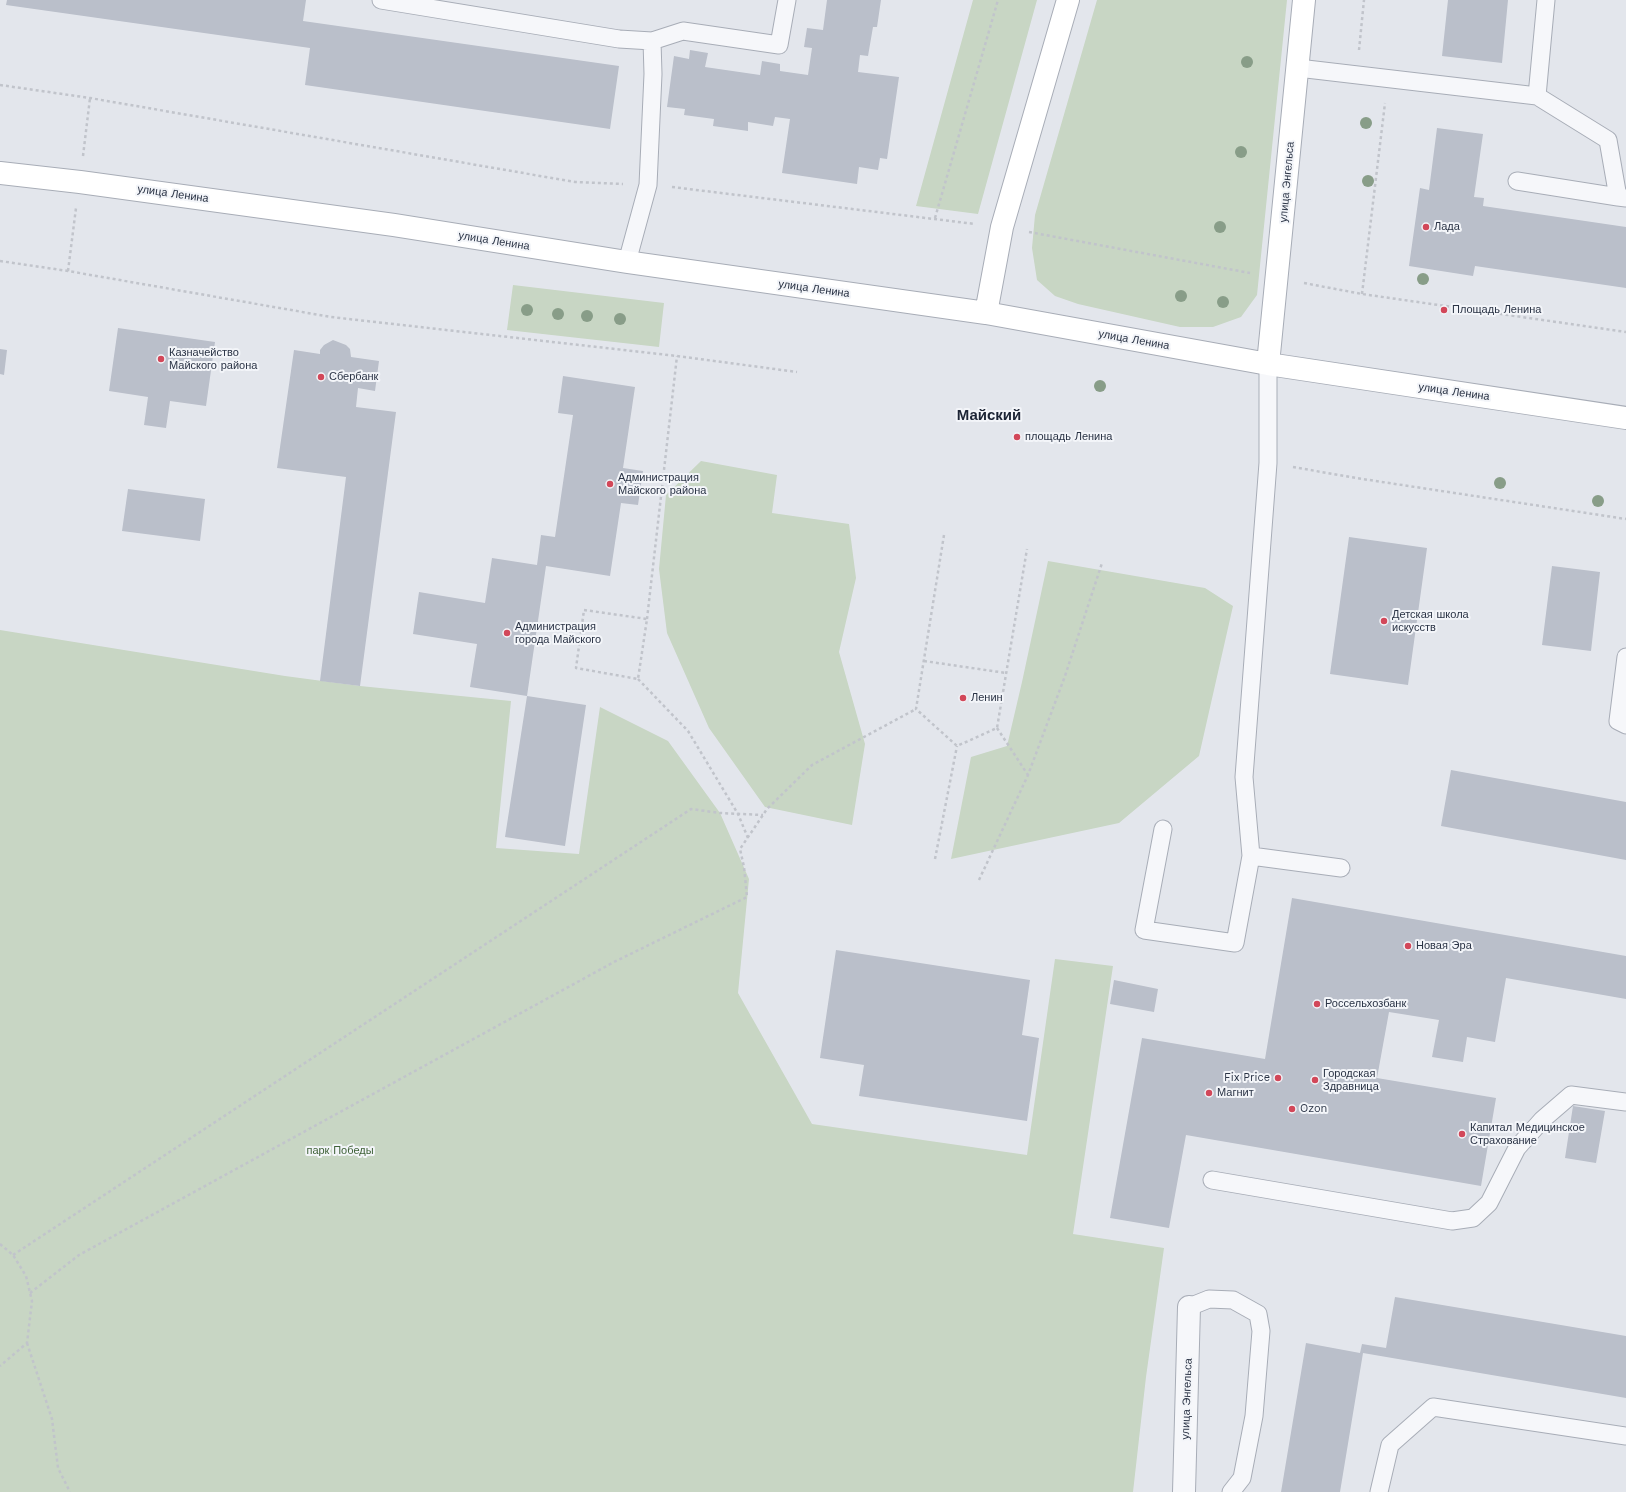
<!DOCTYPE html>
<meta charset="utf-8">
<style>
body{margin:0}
canvas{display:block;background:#e3e6ec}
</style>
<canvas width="1626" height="1492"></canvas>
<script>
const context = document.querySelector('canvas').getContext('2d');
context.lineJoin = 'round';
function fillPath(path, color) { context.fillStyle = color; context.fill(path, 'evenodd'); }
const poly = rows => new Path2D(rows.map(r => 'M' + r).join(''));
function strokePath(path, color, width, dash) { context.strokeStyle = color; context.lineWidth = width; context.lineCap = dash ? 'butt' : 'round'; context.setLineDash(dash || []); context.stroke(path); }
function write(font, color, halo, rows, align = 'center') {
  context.font = font + ' "Work Sans",sans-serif'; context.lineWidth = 4; context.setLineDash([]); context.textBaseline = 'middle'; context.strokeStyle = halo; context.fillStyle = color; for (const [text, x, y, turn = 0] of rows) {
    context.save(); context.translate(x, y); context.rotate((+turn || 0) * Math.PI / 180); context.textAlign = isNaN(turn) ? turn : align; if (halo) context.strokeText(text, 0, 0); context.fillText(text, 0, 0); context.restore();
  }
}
const green = poly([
 [973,0,1037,0,978,214,916,206],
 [1097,0,1287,0,1257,295,1241,317,1213,327,1180,327,1078,304,1055,296,1037,280,1032,248,1035,215],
 [513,285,664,303,659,347,507,330],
 [701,461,777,475,772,513,849,524,856,578,839,652,865,744,852,825,765,807,709,728,667,633,659,569,666,495],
 [1048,561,1205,588,1233,606,1199,756,1119,823,951,859,971,757,1007,746,1022,682],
 [0,630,285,676,360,686,511,701,496,848,579,854,600,707,668,741,720,813,749,879,738,993,812,1124,1027,1155,1055,959,1113,966,1073,1234,1164,1248,1146,1377,1133,1492,0,1492]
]);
const building = poly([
 [7,0,306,0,303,21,619,66,610,129,305,85,310,48,6,5],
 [827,0,881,0,877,27,873,27,868,56,860,55,858,72,899,77,887,159,880,158,878,170,859,167,857,184,782,173,790,119,775,117,773,126,748,122,748,131,713,126,714,119,684,115,685,109,667,107,674,56,689,59,690,50,708,53,705,67,760,75,762,61,780,64,780,71,808,75,812,48,804,47,807,28,823,30],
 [1448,0,1508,0,1502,63,1442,56],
 [1437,128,1483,134,1474,197,1484,198,1483,206,1626,227,1626,288,1475,266,1473,276,1409,266,1420,188,1429,190],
 [118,328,215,342,206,406,170,401,166,428,144,425,148,397,109,391],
 [333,340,346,345,350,349,351,357,379,361,375,391,358,388,356,407,396,412,360,686,320,681,346,477,277,468,294,350,320,354,320,350,324,345],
 [0,349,7,350,4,375,0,374],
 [563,376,635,387,623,468,643,471,638,505,621,503,610,576,546,566,527,696,586,705,565,846,505,837,527,696,470,687,477,644,413,634,419,592,485,603,492,558,537,565,541,535,555,537,573,415,558,413],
 [128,489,205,499,200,541,122,531],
 [1349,537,1427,548,1408,685,1330,674],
 [1552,566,1600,572,1591,651,1542,645],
 [1451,770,1626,802,1626,860,1441,826],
 [1292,898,1626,956,1626,999,1506,978,1495,1042,1467,1037,1463,1062,1432,1057,1439,1020,1389,1012,1377,1078,1496,1098,1481,1186,1186,1135,1169,1228,1110,1218,1142,1038,1265,1059],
 [836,950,1030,980,1022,1035,1039,1038,1027,1121,859,1096,864,1065,820,1058],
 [1114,980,1158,989,1154,1012,1110,1004],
 [1573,1106,1605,1111,1596,1163,1565,1158],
 [1395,1297,1626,1336,1626,1398,1363,1353,1340,1492,1281,1492,1306,1343,1360,1353,1362,1344,1386,1348]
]);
const path = poly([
 [1359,50,1364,0],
 [0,85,90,98,575,182,623,184],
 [83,156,90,98],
 [672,187,975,224],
 [935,218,998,0],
 [1029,232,1250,273],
 [0,261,68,271,331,317,677,356,797,372],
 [68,271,76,208],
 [1304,283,1362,294,1626,332],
 [1362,294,1385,103],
 [1293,467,1356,478,1626,519],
 [944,535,916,709,957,746,997,728,1027,549],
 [584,610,647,619,638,679,576,668,584,610],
 [647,619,677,356],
 [924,661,1006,673],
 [638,679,688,731,738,814,748,838],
 [997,728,1028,775],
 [935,859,957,746],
 [979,880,1028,775,1065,676,1102,563],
 [0,1244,13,1255,26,1276,32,1301,27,1343,0,1366],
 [13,1255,691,809,720,813,763,815],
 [30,1293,79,1255,614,962,747,897,744,867,740,849,767,809,812,765,916,709],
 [27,1343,52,1419,58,1468,70,1492]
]);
const lane = poly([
 [381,0,619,39,652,41,653,74,648,185,627,262],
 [1546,0,1537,96,1608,140,1618,197,1626,198],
 [652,41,683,31,779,45,787,0],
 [1298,68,1537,96],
 [1517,181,1618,197],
 [1626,657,1618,721,1626,725],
 [1163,829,1144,930,1235,943,1251,856,1244,777,1268,463,1268,364],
 [1251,856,1341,868],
 [1212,1180,1452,1221,1473,1218,1489,1203,1517,1148,1542,1120,1571,1095,1626,1102],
 [1189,1307,1209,1299,1233,1300,1258,1314,1261,1331,1254,1416,1242,1478,1231,1492],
 [1379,1492,1390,1445,1433,1407,1626,1436]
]);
const street = poly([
 [1184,1492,1189,1307]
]);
const secondary = poly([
 [0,173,80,182,394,225,627,262,986,313,1268,364,1626,418],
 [986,313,1002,227,1068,0],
 [1268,364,1304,0]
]);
const trees = [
 [1247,62],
 [1366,123],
 [1241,152],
 [1368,181],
 [1220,227],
 [1423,279],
 [1181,296],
 [1223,302],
 [527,310],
 [558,314],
 [587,316],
 [620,319],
 [1100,386],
 [1500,483],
 [1598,501]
];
const markers = [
 [1426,227,4,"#d24759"],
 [1444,310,4,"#d24759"],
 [161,359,4,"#d24759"],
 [321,377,4,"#d24759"],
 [1017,437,4,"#d24759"],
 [610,484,4,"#d24759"],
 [1384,621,4,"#d24759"],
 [507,633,4,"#d24759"],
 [963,698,4,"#d24759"],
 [1408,946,4,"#d24759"],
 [1317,1004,4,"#d24759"],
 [1278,1078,4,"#d24759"],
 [1315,1080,4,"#d24759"],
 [1209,1093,4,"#d24759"],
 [1292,1109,4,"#d24759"],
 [1462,1134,4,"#d24759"]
];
const streetNames = [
 ["улица Энгельса",1287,182,-85],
 ["улица Ленина",173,194,8],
 ["улица Ленина",494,241,9],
 ["улица Ленина",814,289,8],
 ["улица Ленина",1134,340,10],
 ["улица Ленина",1454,392,8],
 ["улица Энгельса",1187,1399,-88]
];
const poiNames = [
 ["Лада",1434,227],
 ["Площадь Ленина",1452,310],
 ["Казначейство",169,353],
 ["Майского района",169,366],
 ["Сбербанк",329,377],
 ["площадь Ленина",1025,437],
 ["Администрация",618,478],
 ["Майского района",618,491],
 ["Детская школа",1392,615],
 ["искусств",1392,628],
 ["Администрация",515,627],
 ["города Майского",515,640],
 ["Ленин",971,698],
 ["Новая Эра",1416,946],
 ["Россельхозбанк",1325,1004],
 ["Городская",1323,1074],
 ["Здравница",1323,1087],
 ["Fix Price",1270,1078,"right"],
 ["Магнит",1217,1093],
 ["Ozon",1300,1109],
 ["Капитал Медицинское",1470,1128],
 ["Страхование",1470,1141]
];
const parkNames = [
 ["парк Победы",340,1151]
];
const districtNames = [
 ["Майский",989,416]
];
fillPath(green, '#c8d6c4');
fillPath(building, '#babfca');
strokePath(lane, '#a8adb7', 19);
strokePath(street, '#a8adb7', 24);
strokePath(secondary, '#a8adb7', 24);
strokePath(path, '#c1c4cb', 2.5, [3, 3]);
strokePath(lane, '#f6f7fa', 17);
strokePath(street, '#f6f7fa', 22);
strokePath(secondary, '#fff', 22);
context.fillStyle = '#889d88';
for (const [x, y] of trees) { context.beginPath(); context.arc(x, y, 6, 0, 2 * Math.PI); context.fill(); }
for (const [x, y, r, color] of markers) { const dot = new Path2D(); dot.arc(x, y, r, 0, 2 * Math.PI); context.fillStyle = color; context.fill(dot); strokePath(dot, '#f3f5f9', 1.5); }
write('11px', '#2a3345', '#f3f5f9', streetNames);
write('11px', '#2a3345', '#f3f5f9', poiNames, 'left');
write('11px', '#3e6137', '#f3f5f9', parkNames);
write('bold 15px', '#1c2435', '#f3f5f9', districtNames);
</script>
